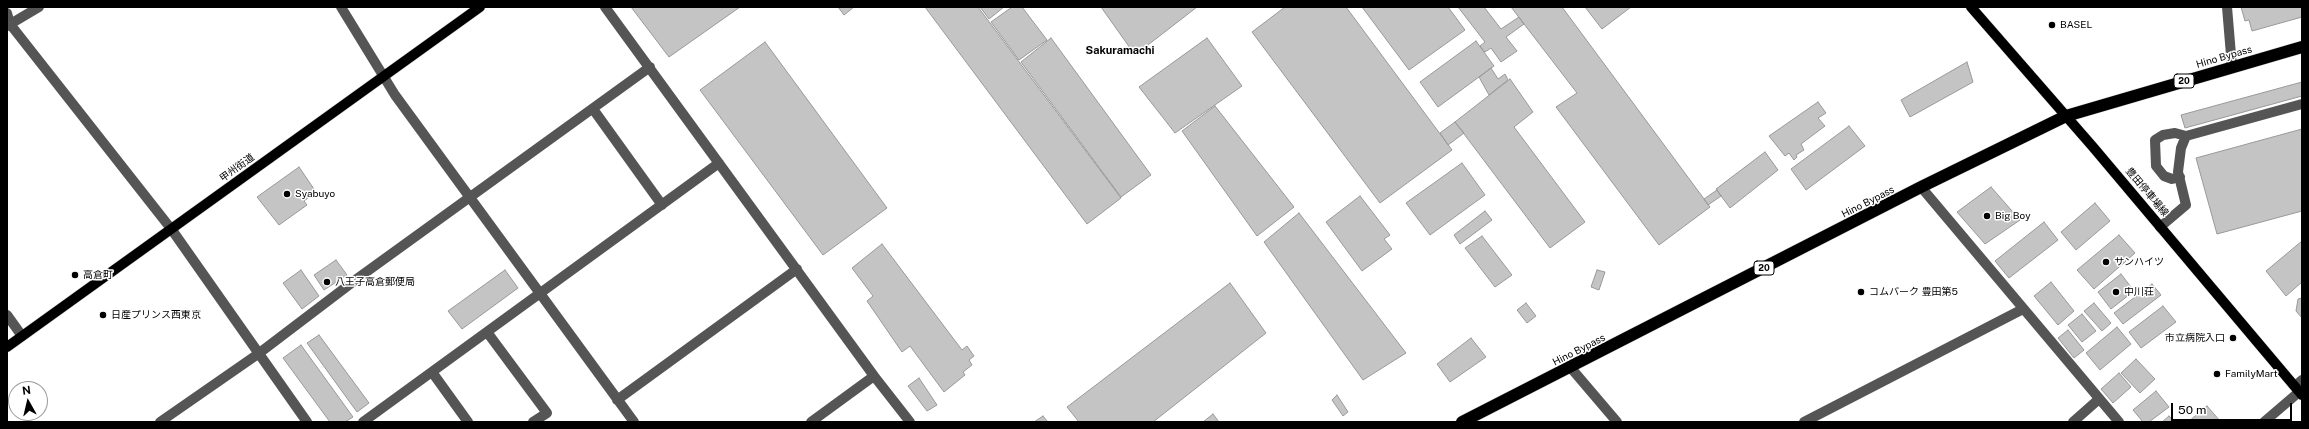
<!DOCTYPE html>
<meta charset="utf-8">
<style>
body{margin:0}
#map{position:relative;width:2309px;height:429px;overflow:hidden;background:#fff;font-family:"Public Sans",sans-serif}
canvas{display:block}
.frame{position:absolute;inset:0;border:8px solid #000;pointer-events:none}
.north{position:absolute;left:8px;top:381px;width:40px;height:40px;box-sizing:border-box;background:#fff;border:1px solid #999;border-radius:50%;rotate:352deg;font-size:11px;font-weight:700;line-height:16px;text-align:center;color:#000}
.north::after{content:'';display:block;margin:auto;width:14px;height:18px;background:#000;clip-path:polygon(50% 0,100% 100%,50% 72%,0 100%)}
.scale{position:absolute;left:2171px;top:403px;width:121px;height:18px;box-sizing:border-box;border:2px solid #000;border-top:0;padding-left:5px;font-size:12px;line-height:14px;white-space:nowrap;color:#000;-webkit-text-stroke:3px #fff;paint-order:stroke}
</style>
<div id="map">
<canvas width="2309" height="429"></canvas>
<div class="frame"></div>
<div class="north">N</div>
<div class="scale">50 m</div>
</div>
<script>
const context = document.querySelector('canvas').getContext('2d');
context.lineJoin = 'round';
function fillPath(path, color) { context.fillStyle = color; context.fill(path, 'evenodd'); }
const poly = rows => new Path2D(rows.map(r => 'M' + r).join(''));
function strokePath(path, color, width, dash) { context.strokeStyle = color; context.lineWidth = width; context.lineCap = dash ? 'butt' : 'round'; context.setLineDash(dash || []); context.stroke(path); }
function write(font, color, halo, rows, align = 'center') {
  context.font = font + ' "Public Sans","Noto Sans JP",sans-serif'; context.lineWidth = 3; context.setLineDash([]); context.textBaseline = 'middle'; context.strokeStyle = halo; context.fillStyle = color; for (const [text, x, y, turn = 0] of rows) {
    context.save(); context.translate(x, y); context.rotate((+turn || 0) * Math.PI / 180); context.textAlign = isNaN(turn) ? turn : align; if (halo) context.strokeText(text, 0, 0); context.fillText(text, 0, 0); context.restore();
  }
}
const building = poly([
 [631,7,740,7,669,57,631,7],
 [838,7,854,7,844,15,838,7],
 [925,7,978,7,1121,198,1087,224,925,7],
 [980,7,1004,7,989,19,980,7],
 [1012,7,1022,7,1047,40,1019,60,991,22,1012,7],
 [1101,7,1197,7,1135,55,1101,7],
 [1285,7,1346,7,1452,150,1380,203,1252,32,1285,7],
 [1362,7,1448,7,1465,30,1409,70,1362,7],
 [1458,7,1484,7,1501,29,1519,17,1524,24,1506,37,1517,51,1501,62,1491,48,1485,52,1480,46,1485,42,1458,7],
 [1511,7,1562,7,1710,207,1659,245,1556,107,1577,93,1511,7],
 [1585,7,1631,7,1602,29,1585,7],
 [2241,7,2302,7,2302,17,2252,31,2249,20,2245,21,2241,7],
 [1051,38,1151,175,1121,197,1021,62,1051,38],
 [1207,38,1242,86,1175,133,1139,87,1207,38],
 [1476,41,1494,66,1438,107,1420,82,1476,41],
 [765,42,887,208,823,255,700,90,765,42],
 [1967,62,1973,82,1910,117,1901,100,1967,62],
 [1491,68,1498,79,1505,74,1508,80,1489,95,1479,77,1491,68],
 [1510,79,1533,112,1514,127,1585,222,1550,248,1455,122,1510,79],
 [2302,82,2302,96,2185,128,2181,115,2302,82],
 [1818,102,1826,113,1818,118,1825,126,1801,144,1804,150,1796,155,1797,157,1794,160,1789,153,1785,156,1769,136,1818,102],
 [1215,106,1294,207,1257,236,1182,131,1215,106],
 [1455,122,1464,133,1448,145,1440,133,1455,122],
 [1849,126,1865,146,1806,190,1791,169,1849,126],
 [2302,129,2302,211,2217,234,2196,158,2302,129],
 [1765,152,1778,170,1730,208,1716,189,1765,152],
 [1462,163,1485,195,1430,235,1406,203,1462,163],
 [299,167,316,192,304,201,307,205,279,225,257,197,299,167],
 [1991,187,2020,220,1985,244,1957,212,1991,187],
 [1717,190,1721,196,1708,205,1704,199,1717,190],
 [1360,196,1390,235,1384,239,1392,249,1362,271,1326,222,1360,196],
 [2095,203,2110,221,2076,250,2061,232,2095,203],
 [1485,211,1492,220,1460,244,1454,235,1485,211],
 [1299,213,1406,353,1363,380,1264,242,1299,213],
 [2044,222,2058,240,2009,278,1995,261,2044,222],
 [2119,235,2135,253,2094,289,2077,270,2119,235],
 [1482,236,1512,275,1495,287,1465,248,1482,236],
 [2302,241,2302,282,2286,296,2266,271,2302,241],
 [882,244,962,350,967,346,974,356,969,360,972,365,963,372,965,375,944,392,910,346,902,352,867,301,873,296,852,268,882,244],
 [336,260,347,275,324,290,314,275,336,260],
 [301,270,319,296,302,309,283,283,301,270],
 [505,270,518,288,462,329,448,311,505,270],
 [1597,270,1605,272,1599,290,1591,287,1597,270],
 [2121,274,2134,291,2111,309,2098,292,2121,274],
 [2051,282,2074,311,2058,325,2034,296,2051,282],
 [1230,283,1266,333,1153,422,1079,422,1067,407,1230,283],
 [2152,284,2161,295,2123,324,2114,313,2152,284],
 [2302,298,2302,318,2296,311,2298,299,2302,298],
 [1526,303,1536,316,1527,323,1517,310,1526,303],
 [2094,303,2111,323,2102,331,2084,311,2094,303],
 [2163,306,2176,322,2141,348,2129,332,2163,306],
 [2082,314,2096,331,2082,342,2068,325,2082,314],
 [2117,327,2131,344,2100,370,2086,353,2117,327],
 [2068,330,2084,350,2074,358,2058,338,2068,330],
 [319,335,369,403,357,412,307,343,319,335],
 [1471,338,1486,357,1450,382,1437,364,1471,338],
 [301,345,353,417,345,422,330,422,283,358,301,345],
 [2136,359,2155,379,2140,393,2121,373,2136,359],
 [2119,373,2131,387,2113,403,2101,389,2119,373],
 [919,378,937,405,927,411,908,386,919,378],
 [2156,391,2169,407,2149,422,2143,422,2133,410,2156,391],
 [1337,395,1348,412,1343,416,1332,400,1337,395],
 [2207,406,2221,422,2188,422,2207,406],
 [1213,414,1219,422,1203,422,1213,414],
 [1043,416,1048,422,1034,422,1043,416],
 [2169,416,2175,422,2162,422,2169,416]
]);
const minor = poly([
 [341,7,395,95,634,422],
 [605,7,874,376,910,422],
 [2227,7,2232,67],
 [7,13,10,24,172,230,307,422],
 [7,26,39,7],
 [593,109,662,205],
 [2180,177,2172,179,2164,176,2156,166,2155,140,2163,135,2175,133,2186,136],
 [1921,187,2119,422],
 [2160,227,2186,205,2178,172,2181,148,2186,136,2302,104],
 [7,315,22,336],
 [487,332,547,413,533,422],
 [1571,368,1617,422],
 [432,372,468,422],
 [2295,386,2302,380],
 [617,400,797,269],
 [160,422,258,354,358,278,650,67],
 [363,422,719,163],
 [811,422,874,376],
 [1804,422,2023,309],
 [2073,422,2099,399],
 [2264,422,2299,392]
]);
const major = poly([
 [1971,7,2093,147,2302,395],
 [7,347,480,7]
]);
const highway = poly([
 [1462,422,1921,187,2066,116,2302,47]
]);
const markers = [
 [2052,25,4,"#000"],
 [287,194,4,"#000"],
 [1987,216,4,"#000"],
 [2106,262,4,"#000"],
 [75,275,4,"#000"],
 [327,282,4,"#000"],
 [1861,292,4,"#000"],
 [2116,292,4,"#000"],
 [103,315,4,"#000"],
 [2233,338,4,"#000"],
 [2217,374,4,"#000"]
];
const shields = [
 [2184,81,20],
 [1764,268,20]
];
const shieldNames = [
 ["20",2184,81],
 ["20",1764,268]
];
const poiNames = [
 ["BASEL",2060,25],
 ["Syabuyo",295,194],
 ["Big Boy",1995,216],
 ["サンハイツ",2114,262],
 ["高倉町",83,275],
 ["八王子高倉郵便局",335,282],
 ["コムパーク 豊田第5",1869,292],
 ["中川荘",2124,292],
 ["日産プリンス西東京",111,315],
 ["市立病院入口",2225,338,"right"],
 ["FamilyMart",2225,374]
];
const streetNames = [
 ["Hino Bypass",2224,57,-16],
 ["甲州街道",237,168,-36],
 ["豊田停車場線",2147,192,50],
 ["Hino Bypass",1868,202,-27],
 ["Hino Bypass",1579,350,-27]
];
const neighbourhoodNames = [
 ["Sakuramachi",1120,51]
];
fillPath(building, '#c4c4c4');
strokePath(building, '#999', 1);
strokePath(major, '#dbdbdb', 11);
strokePath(highway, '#dbdbdb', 13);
strokePath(minor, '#555', 10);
strokePath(major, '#000', 10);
strokePath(highway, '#000', 12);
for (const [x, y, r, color] of markers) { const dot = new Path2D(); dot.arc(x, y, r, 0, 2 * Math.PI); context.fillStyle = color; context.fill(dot); strokePath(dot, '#fff', 1.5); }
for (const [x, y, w] of shields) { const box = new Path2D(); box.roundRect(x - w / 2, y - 7, w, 14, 3); context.fillStyle = '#fff'; context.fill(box); strokePath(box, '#000', 1); }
write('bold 9px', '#000', null, shieldNames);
write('10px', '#000', '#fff', poiNames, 'left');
write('10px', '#000', '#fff', streetNames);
write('bold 11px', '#000', '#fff', neighbourhoodNames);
</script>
